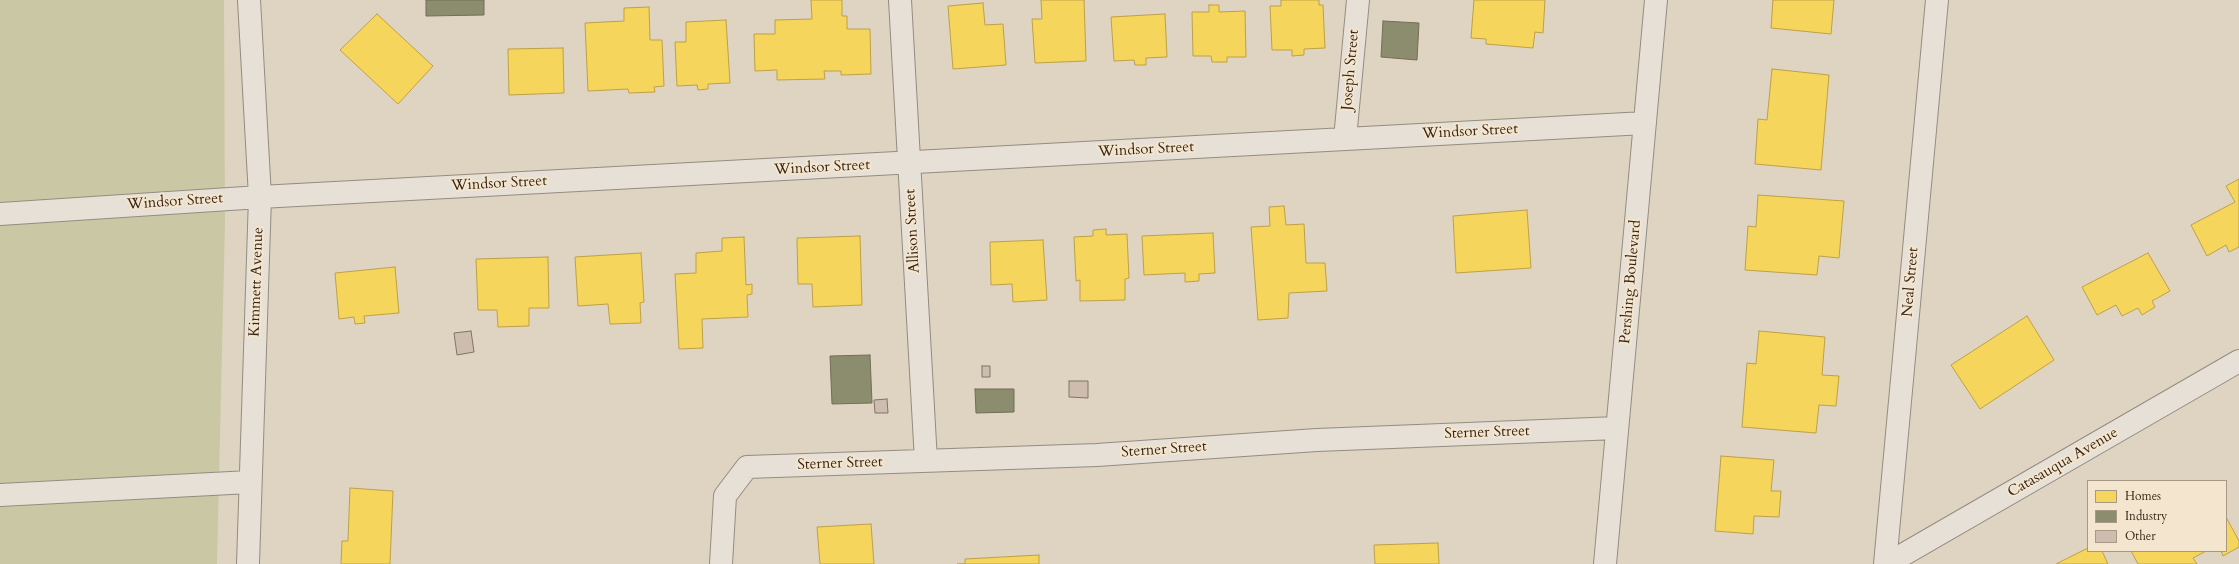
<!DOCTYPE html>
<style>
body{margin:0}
#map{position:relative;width:2239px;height:564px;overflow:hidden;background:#dfd4c1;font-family:Cardo,serif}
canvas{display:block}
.legend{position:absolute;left:2087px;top:480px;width:140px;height:72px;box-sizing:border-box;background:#f3e5ce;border:1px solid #a89885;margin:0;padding:5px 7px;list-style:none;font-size:12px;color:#382517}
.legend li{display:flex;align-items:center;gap:8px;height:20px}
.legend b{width:20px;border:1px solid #a89885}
</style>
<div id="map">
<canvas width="2239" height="564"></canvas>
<ul class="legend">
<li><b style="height:11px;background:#f6d55c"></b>Homes</li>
<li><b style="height:11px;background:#8c8c6e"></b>Industry</li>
<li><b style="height:11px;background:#cebcae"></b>Other</li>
</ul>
</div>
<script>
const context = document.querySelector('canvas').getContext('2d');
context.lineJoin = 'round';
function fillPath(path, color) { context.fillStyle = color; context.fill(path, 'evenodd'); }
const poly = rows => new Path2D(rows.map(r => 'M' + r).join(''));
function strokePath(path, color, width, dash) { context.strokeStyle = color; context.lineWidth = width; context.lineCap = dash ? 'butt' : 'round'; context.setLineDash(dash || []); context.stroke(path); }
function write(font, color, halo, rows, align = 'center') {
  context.font = font + ' Cardo,serif'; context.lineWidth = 4; context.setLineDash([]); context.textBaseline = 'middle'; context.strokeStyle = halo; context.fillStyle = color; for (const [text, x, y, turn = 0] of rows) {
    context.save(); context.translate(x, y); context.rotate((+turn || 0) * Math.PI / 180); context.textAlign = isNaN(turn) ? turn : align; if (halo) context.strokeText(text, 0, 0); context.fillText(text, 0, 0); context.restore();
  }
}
const green = poly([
 [0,0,224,0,225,223,217,564,0,564]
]);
const homes = poly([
 [811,0,842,0,842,16,847,16,847,29,870,29,871,74,841,75,841,71,824,71,825,79,777,80,777,70,755,71,754,34,775,34,775,20,812,19,811,0],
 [1041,0,1084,0,1086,61,1035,63,1032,19,1042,19,1041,0],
 [1281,0,1319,0,1319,5,1323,5,1325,48,1304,49,1304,55,1292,56,1292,50,1272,50,1270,6,1281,6,1281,0],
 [1474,0,1545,0,1543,33,1535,32,1533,48,1486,44,1486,39,1471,38,1474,0],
 [1773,0,1834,0,1831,34,1771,28,1773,0],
 [983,3,985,25,1003,24,1006,65,953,69,948,6,983,3],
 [1209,5,1219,5,1219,12,1245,11,1246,57,1227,57,1227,62,1212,62,1211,56,1193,56,1192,12,1209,12,1209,5],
 [649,7,650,40,662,40,664,86,654,87,655,92,629,93,628,89,588,91,585,23,624,21,624,8,649,7],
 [377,14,433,66,398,104,340,50,377,14],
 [1165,14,1167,57,1146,58,1146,65,1135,65,1134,60,1114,61,1111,17,1165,14],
 [726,20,730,83,708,84,708,89,698,90,697,85,677,86,675,42,686,42,686,22,726,20],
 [563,48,564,93,509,95,508,49,563,48],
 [1772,69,1829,75,1821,170,1755,164,1758,119,1767,120,1772,69],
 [2239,179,2239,247,2229,252,2226,245,2207,256,2191,225,2235,202,2226,186,2239,179],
 [1758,195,1844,201,1839,258,1819,256,1817,275,1745,270,1748,226,1756,227,1758,195],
 [1284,206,1286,225,1304,224,1306,263,1325,263,1327,291,1289,293,1288,318,1258,320,1251,227,1270,226,1269,207,1284,206],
 [1527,210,1531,268,1456,273,1453,216,1527,210],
 [1106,229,1106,235,1127,234,1129,278,1125,279,1125,300,1080,301,1080,280,1076,281,1074,237,1093,236,1093,230,1106,229],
 [1213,233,1215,273,1199,274,1199,281,1185,282,1185,273,1144,275,1142,236,1213,233],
 [860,236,862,305,813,307,812,284,798,284,797,238,860,236],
 [744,237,746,285,752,284,752,294,747,295,748,317,702,319,703,348,679,349,675,274,696,273,696,253,722,251,722,238,744,237],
 [1043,240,1047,300,1013,302,1012,284,991,285,990,242,1043,240],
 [641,253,644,302,640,303,641,323,610,324,608,304,578,306,575,257,641,253],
 [2148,253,2170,291,2152,301,2155,307,2142,315,2138,308,2122,316,2116,305,2097,315,2082,287,2148,253],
 [548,257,549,308,529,308,529,326,498,327,497,310,478,310,476,259,548,257],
 [395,267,399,313,364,316,365,323,355,324,354,317,339,319,335,273,395,267],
 [2027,316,2054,360,1980,409,1951,365,2027,316],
 [1759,331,1825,337,1822,375,1839,376,1836,406,1819,405,1816,433,1742,427,1747,363,1756,364,1759,331],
 [1721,456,1774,460,1771,491,1781,491,1779,517,1754,516,1753,534,1715,531,1721,456],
 [350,488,393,491,390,564,341,564,342,541,348,541,350,488],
 [2226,517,2239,541,2239,547,2223,556,2221,551,2226,551,2226,517],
 [871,524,874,564,820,564,817,527,871,524],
 [1438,543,1439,564,1375,564,1374,545,1438,543],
 [2088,548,2088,551,2102,551,2108,564,2056,564,2088,548],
 [2131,551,2206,551,2193,558,2197,564,2138,564,2131,551],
 [1039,555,1039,564,957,564,965,564,965,559,1039,555]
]);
const industry = poly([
 [426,0,484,0,484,15,426,16,426,0],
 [1383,21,1419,23,1417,60,1381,57,1383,21],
 [870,355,872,403,832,404,830,356,870,355],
 [975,389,1014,389,1014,412,976,413,975,389]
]);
const building = poly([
 [471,331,474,352,457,355,454,333,471,331],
 [982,366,990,366,990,377,982,377,982,366],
 [1069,381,1088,381,1088,398,1069,397,1069,381],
 [887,399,888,413,875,413,874,400,887,399]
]);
const minor = poly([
 [900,0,926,461],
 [1345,139,1358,0],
 [0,214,260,197,1645,123],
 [0,495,250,482],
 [248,564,260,197,249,0],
 [721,564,725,496,747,467,1097,455,1317,440,1617,428],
 [1605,564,1656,0],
 [1885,564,1937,0],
 [1887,564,2239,361]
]);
const streetNames = [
 ["Joseph Street",1351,70,-85],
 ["Windsor Street",1470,132,-3],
 ["Windsor Street",1146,150,-3],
 ["Windsor Street",822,168,-3],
 ["Windsor Street",499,184,-3],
 ["Windsor Street",175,202,-4],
 ["Allison Street",913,231,-93],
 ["Kimmett Avenue",257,282,-88],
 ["Pershing Boulevard",1631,282,-85],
 ["Neal Street",1911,282,-85],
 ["Sterner Street",1487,433,-2],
 ["Sterner Street",1164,450,-4],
 ["Catasauqua Avenue",2063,463,-30],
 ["Sterner Street",840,464,-2]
];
fillPath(green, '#cac8a4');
fillPath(homes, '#f6d55c');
strokePath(homes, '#bda047', 1);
fillPath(industry, '#8c8c6e');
strokePath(industry, '#736d54', 1);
fillPath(building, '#cebcae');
strokePath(building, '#7d756a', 1);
strokePath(minor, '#958c80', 24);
strokePath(minor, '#e6e0d6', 22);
write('15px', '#382517', '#f3e5ce', streetNames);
</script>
